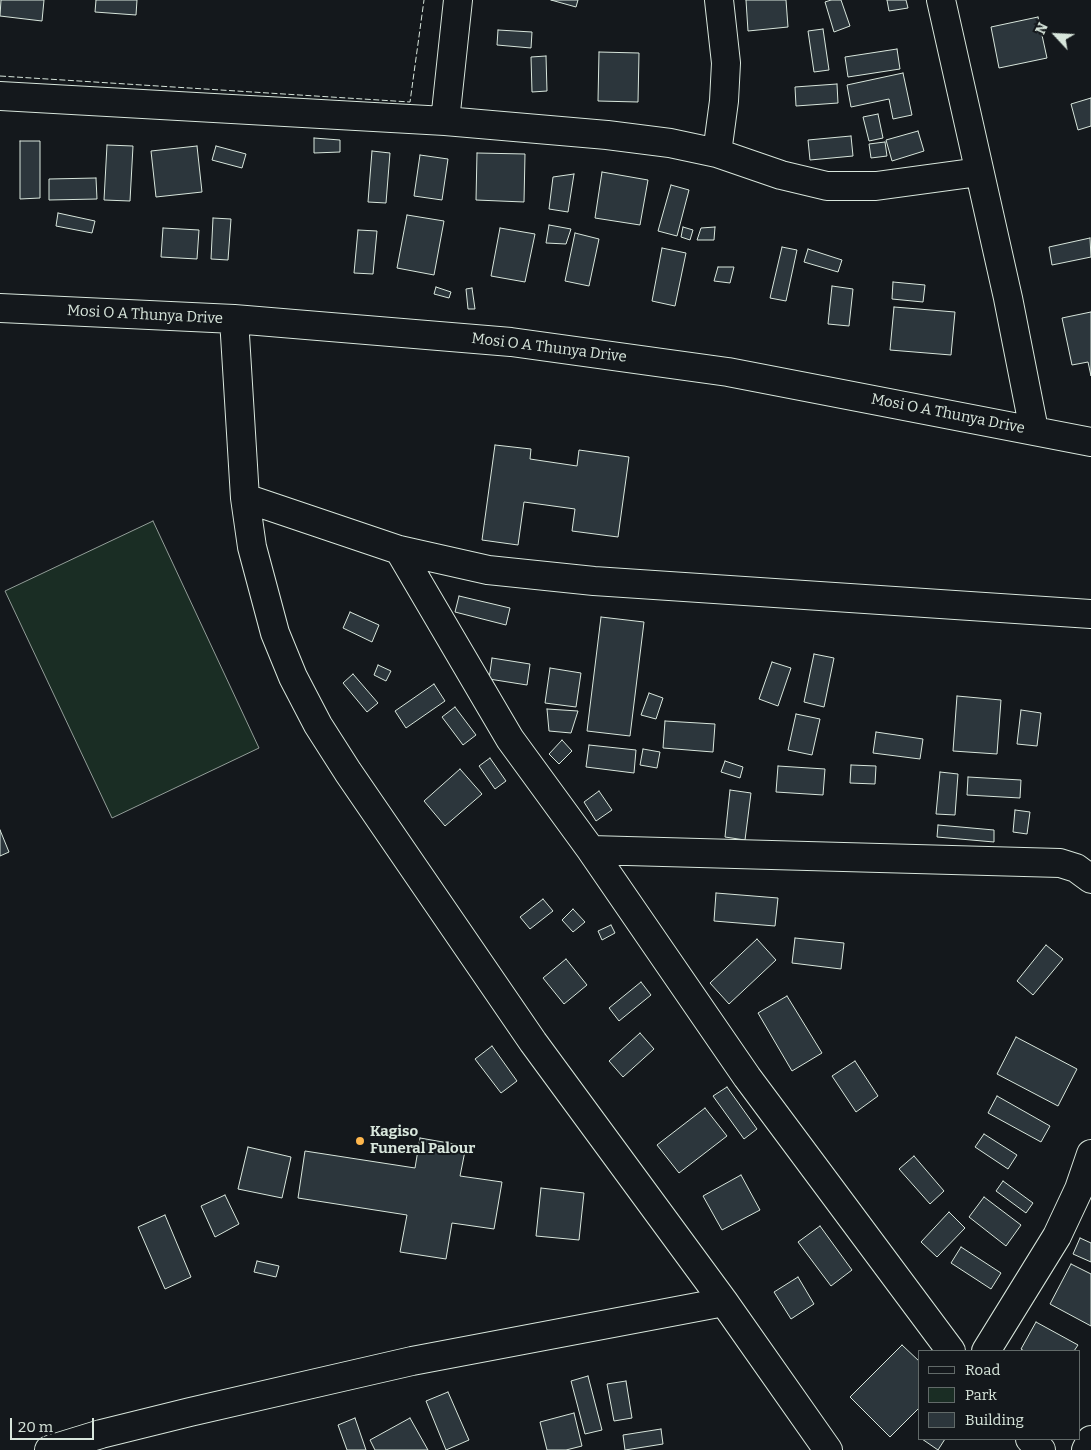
<!DOCTYPE html>
<style>
body{margin:0}
#map{position:relative;width:1091px;height:1450px;overflow:hidden;background:#14181c;font-family:Bitter,serif}
canvas{display:block}
.legend{position:absolute;left:918px;top:1350px;width:162px;height:90px;box-sizing:border-box;background:#14181c;border:1px solid #626a69;margin:0;padding:6px 9px;list-style:none;font-size:15px;color:#d8e6dc}
.legend li{display:flex;align-items:center;gap:10px;height:25px}
.legend b{width:25px;border:1px solid #626a69}
.north{position:absolute;left:1031px;top:10px;width:50px;height:50px;-webkit-text-stroke:4px #14181c;paint-order:stroke;rotate:295deg;font-size:14px;font-weight:700;line-height:20px;text-align:center;color:#d8e6dc}
.north::after{content:'';display:block;margin:auto;width:18px;height:22px;background:#d8e6dc;clip-path:polygon(50% 0,100% 100%,50% 72%,0 100%)}
.scale{position:absolute;left:10px;top:1418px;width:84px;height:22px;box-sizing:border-box;border:2px solid #d8e6dc;border-top:0;padding-left:6px;font-size:15px;line-height:18px;white-space:nowrap;color:#d8e6dc;-webkit-text-stroke:4px #14181c;paint-order:stroke}
</style>
<div id="map">
<canvas width="1091" height="1450"></canvas>
<ul class="legend">
<li><b style="height:6px;background:#14181c"></b>Road</li>
<li><b style="height:14px;background:#1a2d24"></b>Park</li>
<li><b style="height:14px;background:#2c363c"></b>Building</li>
</ul>
<div class="north">N</div>
<div class="scale">20 m</div>
</div>
<script>
const context = document.querySelector('canvas').getContext('2d');
context.lineJoin = 'round';
function fillPath(path, color) { context.fillStyle = color; context.fill(path, 'evenodd'); }
const poly = rows => new Path2D(rows.map(r => 'M' + r).join(''));
function strokePath(path, color, width, dash) { context.strokeStyle = color; context.lineWidth = width; context.lineCap = dash ? 'butt' : 'round'; context.setLineDash(dash || []); context.stroke(path); }
function write(font, color, halo, rows, align = 'center') {
  context.font = font + ' Bitter,serif'; context.lineWidth = 4; context.setLineDash([]); context.textBaseline = 'middle'; context.strokeStyle = halo; context.fillStyle = color; for (const [text, x, y, turn = 0] of rows) {
    context.save(); context.translate(x, y); context.rotate((+turn || 0) * Math.PI / 180); context.textAlign = isNaN(turn) ? turn : align; if (halo) context.strokeText(text, 0, 0); context.fillText(text, 0, 0); context.restore();
  }
}
const green = poly([
 [153,521,259,748,112,818,5,591,153,521]
]);
const building = poly([
 [1,0,44,0,42,21,0,16,1,0],
 [96,0,137,0,136,15,95,12,96,0],
 [551,0,578,0,576,7,551,0],
 [746,0,786,0,788,27,748,31,746,0],
 [831,0,841,0,850,26,834,32,825,2,831,0],
 [887,0,906,0,908,8,889,11,887,0],
 [1038,17,1047,58,999,68,991,27,1038,17],
 [823,29,829,70,814,72,808,31,823,29],
 [498,30,532,32,531,48,497,45,498,30],
 [897,49,900,69,848,77,845,57,897,49],
 [599,52,639,53,638,102,598,101,599,52],
 [546,56,547,91,532,92,531,57,546,56],
 [903,73,912,115,893,119,889,99,851,107,847,85,903,73],
 [837,84,838,103,796,106,795,87,837,84],
 [1091,98,1091,126,1078,130,1071,104,1091,98],
 [878,114,883,138,869,141,863,117,878,114],
 [918,131,924,151,892,161,886,140,918,131],
 [851,136,853,156,810,160,808,140,851,136],
 [314,138,340,140,340,152,314,153,314,138],
 [20,141,40,141,40,198,20,199,20,141],
 [885,142,887,156,871,158,869,144,885,142],
 [107,145,133,146,130,201,104,200,107,145],
 [197,146,202,192,156,197,151,151,197,146],
 [216,146,246,154,242,168,212,160,216,146],
 [372,151,390,153,386,203,368,202,372,151],
 [477,153,525,154,524,202,476,200,477,153],
 [420,155,448,159,442,200,414,196,420,155],
 [602,172,648,180,640,225,595,218,602,172],
 [574,174,568,212,549,209,553,177,574,174],
 [96,178,97,199,49,200,49,179,96,178],
 [671,185,689,190,677,236,658,231,671,185],
 [58,213,95,221,92,233,56,226,58,213],
 [407,215,444,221,434,275,397,268,407,215],
 [213,218,231,219,228,260,211,259,213,218],
 [549,225,571,229,566,244,546,243,549,225],
 [683,227,693,230,690,240,681,237,683,227],
 [715,227,714,240,697,240,701,228,715,227],
 [163,228,199,230,197,259,161,257,163,228],
 [500,228,535,234,525,282,491,276,500,228],
 [358,230,377,231,373,274,354,273,358,230],
 [575,233,599,239,589,286,565,281,575,233],
 [1090,238,1091,257,1052,265,1049,247,1090,238],
 [782,247,797,250,786,301,770,298,782,247],
 [662,248,686,253,675,306,652,301,662,248],
 [808,249,842,260,838,272,804,262,808,249],
 [718,267,734,267,730,283,714,281,718,267],
 [893,282,925,285,923,302,892,299,893,282],
 [832,286,853,289,849,326,828,324,832,286],
 [436,287,451,292,449,298,434,294,436,287],
 [472,288,475,309,468,309,466,289,472,288],
 [894,307,955,312,951,355,890,350,894,307],
 [1091,312,1091,376,1088,362,1072,365,1062,318,1091,312],
 [495,445,531,449,530,459,577,466,579,450,629,457,618,537,572,531,575,509,524,502,518,545,482,540,495,445],
 [459,596,510,608,506,625,455,612,459,596],
 [350,612,379,625,372,642,343,628,350,612],
 [601,617,644,622,630,736,587,731,601,617],
 [814,654,834,658,824,707,804,702,814,654],
 [492,658,530,664,527,685,489,679,492,658],
 [772,662,791,668,778,706,759,699,772,662],
 [378,665,391,671,386,681,374,675,378,665],
 [550,668,581,673,576,707,545,703,550,668],
 [353,674,378,703,367,712,343,683,353,674],
 [434,684,445,701,406,728,395,711,434,684],
 [649,693,663,698,656,719,641,715,649,693],
 [957,696,1001,700,997,754,953,751,957,696],
 [455,707,476,735,463,745,442,717,455,707],
 [547,709,578,711,571,733,549,731,547,709],
 [1021,710,1041,713,1037,746,1017,744,1021,710],
 [796,714,820,719,812,755,788,750,796,714],
 [665,721,715,724,713,752,663,748,665,721],
 [876,732,923,739,920,759,873,753,876,732],
 [562,740,572,751,559,764,549,754,562,740],
 [589,745,636,750,634,773,586,767,589,745],
 [643,749,660,752,657,768,640,765,643,749],
 [490,758,506,781,495,789,479,766,490,758],
 [725,761,743,767,740,778,721,772,725,761],
 [851,765,876,766,875,784,850,783,851,765],
 [778,766,825,769,823,795,776,792,778,766],
 [460,769,482,794,445,826,424,801,460,769],
 [940,772,958,774,955,815,936,814,940,772],
 [968,777,1021,780,1020,798,967,795,968,777],
 [730,790,751,793,745,840,725,837,730,790],
 [599,791,612,810,596,821,584,802,599,791],
 [1015,810,1030,812,1027,834,1013,832,1015,810],
 [938,825,994,830,994,842,937,837,938,825],
 [0,830,9,852,0,856,0,830],
 [716,893,778,898,775,926,714,921,716,893],
 [543,899,553,911,530,929,520,917,543,899],
 [573,909,585,922,573,932,562,920,573,909],
 [611,925,615,933,602,940,598,931,611,925],
 [795,938,844,943,841,969,792,963,795,938],
 [757,939,776,960,729,1004,710,983,757,939],
 [1046,945,1063,959,1033,995,1017,981,1046,945],
 [566,959,587,985,564,1004,543,978,566,959],
 [641,982,651,995,619,1021,609,1008,641,982],
 [787,996,822,1053,792,1071,758,1013,787,996],
 [640,1033,654,1049,623,1077,609,1061,640,1033],
 [1016,1037,1077,1069,1058,1106,997,1074,1016,1037],
 [492,1046,517,1081,501,1093,475,1059,492,1046],
 [855,1061,878,1096,856,1112,832,1076,855,1061],
 [727,1087,757,1129,744,1139,713,1096,727,1087],
 [997,1096,1050,1126,1041,1142,988,1113,997,1096],
 [705,1108,727,1136,679,1173,657,1145,705,1108],
 [984,1134,1017,1155,1008,1169,975,1147,984,1134],
 [420,1138,466,1146,460,1176,502,1182,494,1229,452,1223,446,1259,400,1252,407,1215,298,1198,305,1151,415,1168,420,1138],
 [248,1147,291,1157,282,1198,238,1189,248,1147],
 [914,1156,944,1191,930,1204,899,1169,914,1156],
 [741,1175,760,1210,722,1230,703,1196,741,1175],
 [1003,1181,1033,1203,1026,1213,996,1191,1003,1181],
 [541,1188,584,1193,579,1240,536,1236,541,1188],
 [225,1195,239,1224,215,1237,201,1206,225,1195],
 [984,1197,1021,1225,1006,1246,969,1217,984,1197],
 [949,1212,965,1228,937,1257,921,1242,949,1212],
 [165,1215,191,1277,165,1289,138,1227,165,1215],
 [820,1226,852,1270,831,1286,798,1242,820,1226],
 [1080,1238,1091,1243,1091,1262,1073,1254,1080,1238],
 [961,1247,1001,1273,991,1289,951,1263,961,1247],
 [257,1261,279,1266,276,1277,254,1272,257,1261],
 [1071,1264,1091,1274,1091,1326,1050,1304,1071,1264],
 [798,1277,814,1304,791,1319,774,1292,798,1277],
 [1036,1322,1078,1345,1074,1351,1024,1351,1021,1349,1036,1322],
 [902,1345,920,1362,920,1407,890,1437,850,1397,902,1345],
 [588,1376,602,1430,585,1434,571,1381,588,1376],
 [626,1381,632,1418,614,1421,607,1384,626,1381],
 [448,1392,469,1440,446,1450,426,1401,448,1392],
 [574,1413,582,1446,566,1450,547,1450,540,1422,574,1413],
 [355,1418,366,1450,347,1450,338,1425,355,1418],
 [410,1418,428,1450,375,1450,370,1440,410,1418],
 [661,1429,663,1444,625,1450,623,1435,661,1429],
 [922,1439,945,1439,938,1450,922,1439]
]);
const minor = poly([
 [941,0,1008,298,1034,430],
 [0,96,445,121,607,135,670,143,717,153,781,175,827,186,876,186,979,172],
 [445,121,458,0],
 [717,153,724,101,726,63,719,0],
 [0,308,234,319,511,342,728,372,1091,442],
 [234,319,245,498,252,547,275,633,293,677,318,725,348,772,533,1042,724,1302,828,1450],
 [245,498,399,550,488,570,594,581,1091,614],
 [399,550,510,739,591,850,747,1077,951,1351],
 [591,850,1060,863,1076,868,1091,879],
 [986,1351,1057,1236,1079,1189,1091,1154],
 [1030,1439,1041,1450],
 [49,1450,101,1434,190,1412,412,1361,724,1302],
 [1086,1450,1091,1440]
]);
const fence = poly([
 [0,76,410,102,424,0]
]);
const markers = [
 [360,1141,5,"#ffb74d"]
];
const streetNames = [
 ["Mosi O A Thunya Drive",145,315,3],
 ["Mosi O A Thunya Drive",549,348,7],
 ["Mosi O A Thunya Drive",948,414,11]
];
const poiNames = [
 ["Kagiso",370,1132],
 ["Funeral Palour",370,1149]
];
fillPath(green, '#1a2d24');
strokePath(green, '#939e99', 1);
fillPath(building, '#2c363c');
strokePath(building, '#d8e6dc', 1);
strokePath(minor, '#d8e6dc', 30);
strokePath(minor, '#14181c', 28);
strokePath(fence, '#d8e6dc', 1, [6, 2.5]);
for (const [x, y, r, color] of markers) { const dot = new Path2D(); dot.arc(x, y, r, 0, 2 * Math.PI); context.fillStyle = color; context.fill(dot); strokePath(dot, '#14181c', 2); }
write('15px', '#d8e6dc', '#14181c', streetNames);
write('bold 15px', '#d8e6dc', '#14181c', poiNames, 'left');
</script>
